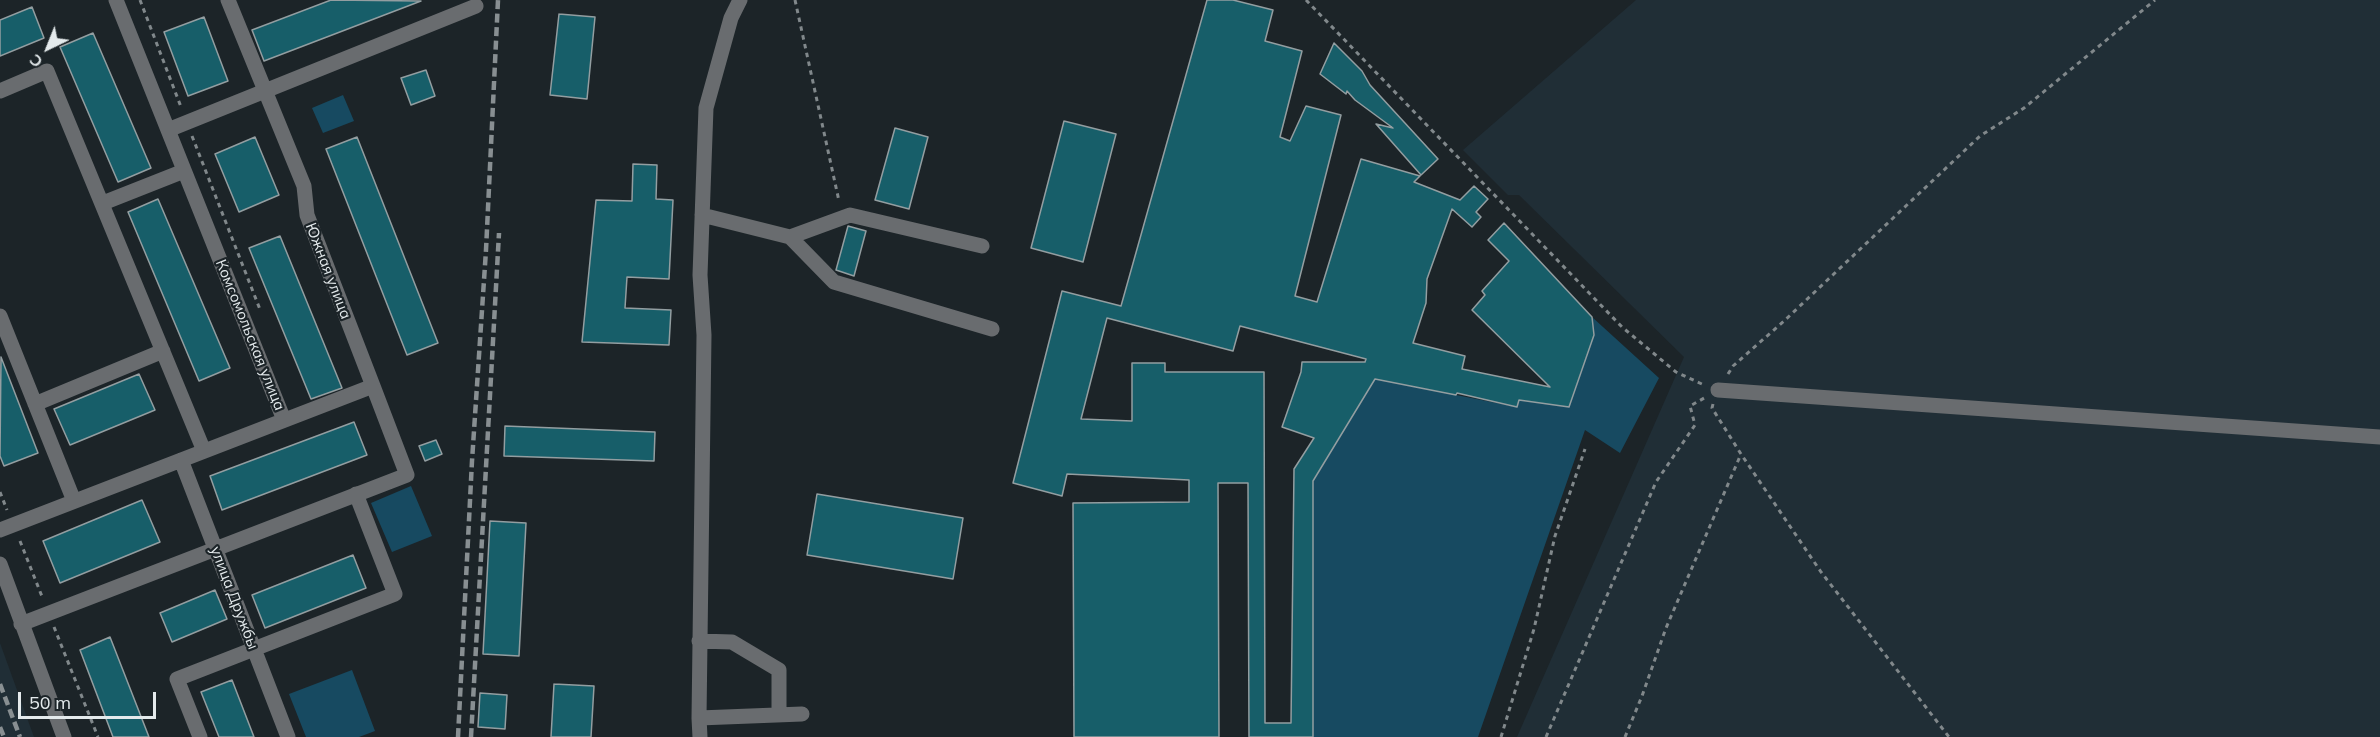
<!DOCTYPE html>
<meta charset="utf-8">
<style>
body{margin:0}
#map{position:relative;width:2380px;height:737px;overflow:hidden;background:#1c2428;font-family:Mulish,sans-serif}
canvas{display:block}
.north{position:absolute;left:18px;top:18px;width:60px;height:60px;-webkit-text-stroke:4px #1c2428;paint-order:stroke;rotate:223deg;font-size:16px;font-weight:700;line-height:24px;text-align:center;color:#e4eaec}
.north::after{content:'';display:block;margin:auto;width:21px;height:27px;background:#e4eaec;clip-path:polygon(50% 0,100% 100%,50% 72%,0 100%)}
.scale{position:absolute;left:18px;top:692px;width:138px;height:27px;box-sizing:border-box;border:3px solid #e4eaec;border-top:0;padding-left:8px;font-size:18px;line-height:21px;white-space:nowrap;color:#e4eaec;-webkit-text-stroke:4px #1c2428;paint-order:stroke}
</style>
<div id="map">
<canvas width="2380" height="737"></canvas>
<div class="north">С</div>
<div class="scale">50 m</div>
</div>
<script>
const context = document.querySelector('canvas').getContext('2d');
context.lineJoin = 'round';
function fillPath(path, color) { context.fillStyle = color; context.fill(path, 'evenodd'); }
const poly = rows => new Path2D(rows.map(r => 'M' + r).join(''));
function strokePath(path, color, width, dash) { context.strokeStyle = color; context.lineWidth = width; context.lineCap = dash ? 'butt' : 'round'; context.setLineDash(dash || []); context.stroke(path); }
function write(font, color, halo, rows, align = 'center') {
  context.font = font + ' Mulish,sans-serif'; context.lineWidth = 4.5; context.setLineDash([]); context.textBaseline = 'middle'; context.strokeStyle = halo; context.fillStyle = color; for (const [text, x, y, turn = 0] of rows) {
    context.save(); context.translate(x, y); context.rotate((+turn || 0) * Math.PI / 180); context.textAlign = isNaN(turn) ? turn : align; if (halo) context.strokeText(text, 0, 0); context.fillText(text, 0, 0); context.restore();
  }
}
const built = poly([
 [1636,0,2380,0,2380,737,1517,737,1684,357,1519,195,1508,195,1463,150],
 [0,643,34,737,0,737]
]);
const green = poly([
 [343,95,354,121,323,133,312,108],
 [1592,317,1659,378,1620,453,1585,430,1478,737,1313,737,1313,481,1375,379,1517,407,1519,400,1569,407,1594,335],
 [411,486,432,536,392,552,371,503],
 [352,670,375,731,359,737,306,737,289,694]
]);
const building = poly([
 [331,0,421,1,264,61,252,30,331,0],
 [1207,0,1233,0,1273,10,1265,41,1302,51,1280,137,1290,141,1306,106,1341,115,1295,296,1317,302,1361,159,1420,176,1414,182,1460,200,1474,186,1488,199,1476,212,1481,217,1472,227,1452,209,1427,279,1426,303,1413,343,1465,356,1462,369,1550,387,1472,310,1485,295,1482,291,1509,261,1488,240,1504,223,1592,317,1594,335,1569,407,1519,400,1517,407,1457,393,1456,395,1375,379,1313,481,1313,737,1249,737,1248,483,1218,483,1219,737,1074,737,1073,503,1189,502,1189,480,1067,474,1062,496,1013,483,1062,291,1121,306,1207,0],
 [1107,318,1233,351,1240,326,1366,359,1365,362,1302,362,1301,372,1282,427,1314,438,1294,469,1291,723,1265,723,1264,372,1165,372,1165,363,1132,363,1132,421,1081,419,1107,318],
 [32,7,44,38,0,56,0,20,32,7],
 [559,14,595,17,587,99,550,95,559,14],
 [204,17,228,81,188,96,164,32,204,17],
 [93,33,151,168,118,182,60,47,93,33],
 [1334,43,1362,71,1370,85,1438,159,1421,175,1376,124,1393,128,1355,100,1347,91,1346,94,1320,74,1334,43],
 [426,70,435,96,411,105,401,78,426,70],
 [1064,121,1116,134,1083,262,1031,248,1064,121],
 [895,128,928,137,909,209,875,200,895,128],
 [255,137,279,195,239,212,215,154,255,137],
 [357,137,438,343,407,355,326,149,357,137],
 [633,164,657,165,656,199,673,200,669,279,627,277,625,308,671,310,669,345,582,342,596,200,632,201,633,164],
 [158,199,230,368,199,381,128,212,158,199],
 [848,226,866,231,854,276,836,270,848,226],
 [280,236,342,388,311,399,249,248,280,236],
 [1,357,38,453,4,466,0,456,1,357],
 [139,374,155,410,70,445,54,409,139,374],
 [354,422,367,455,222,510,210,476,354,422],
 [505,426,655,432,654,461,504,456,505,426],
 [436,440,442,454,425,461,419,446,436,440],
 [817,494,963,518,953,579,807,555,817,494],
 [142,500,160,542,60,583,43,541,142,500],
 [490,521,526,523,519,656,483,654,490,521],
 [353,555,366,588,265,628,252,595,353,555],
 [215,590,227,619,172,642,160,613,215,590],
 [110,637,149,737,113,737,80,650,110,637],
 [232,680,254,737,219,737,201,692,232,680],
 [554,684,594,686,591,737,551,737,554,684],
 [480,693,507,695,505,729,478,727,480,693]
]);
const path = poly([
 [140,0,181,107],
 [795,0,839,201],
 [1306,0,1622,327,1676,372,1704,385],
 [192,136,261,312],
 [1728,374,1733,366,1784,321,1980,136,2024,108,2155,0],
 [1713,404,1712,408,1741,454,1821,572,1949,737],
 [0,492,7,510],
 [20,541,43,599],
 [54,627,98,737],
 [1501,737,1534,629,1555,536,1585,449],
 [1546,737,1656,482,1695,425,1690,406,1706,397],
 [1625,737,1642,696,1666,628,1741,454]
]);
const minor = poly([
 [116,0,284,420],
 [0,91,47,71,204,451],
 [168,130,476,6],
 [103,203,184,171],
 [702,215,790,237,834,282,992,329],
 [790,237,850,215,982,246],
 [0,316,74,501],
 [1718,390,2380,437],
 [35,404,163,351],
 [181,460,288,737],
 [0,530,373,386,307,215,304,186,228,0],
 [0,564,64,737],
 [21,624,407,475,373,386],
 [699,641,732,642,779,670,779,715],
 [699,718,802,714],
 [200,737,177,679,395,594,356,494],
 [700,737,699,718,704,335,700,275,706,108,731,18,740,0]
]);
const rail = poly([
 [0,684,20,737],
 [0,727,4,737],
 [458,737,472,461,486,250,498,0],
 [471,737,499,233]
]);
const streetNames = [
 ["Южная улица",328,271,69],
 ["Комсомольская улица",250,335,68],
 ["улица Дружбы",234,598,69]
];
fillPath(built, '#202e36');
fillPath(green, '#174a61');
fillPath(building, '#175e69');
strokePath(building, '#939ea1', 1.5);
strokePath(path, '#81888b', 3, [4.5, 4.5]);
strokePath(minor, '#696c6f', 15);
strokePath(rail, '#888f92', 4.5, [9, 4.5]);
write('15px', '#e4eaec', '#1c2428', streetNames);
</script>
